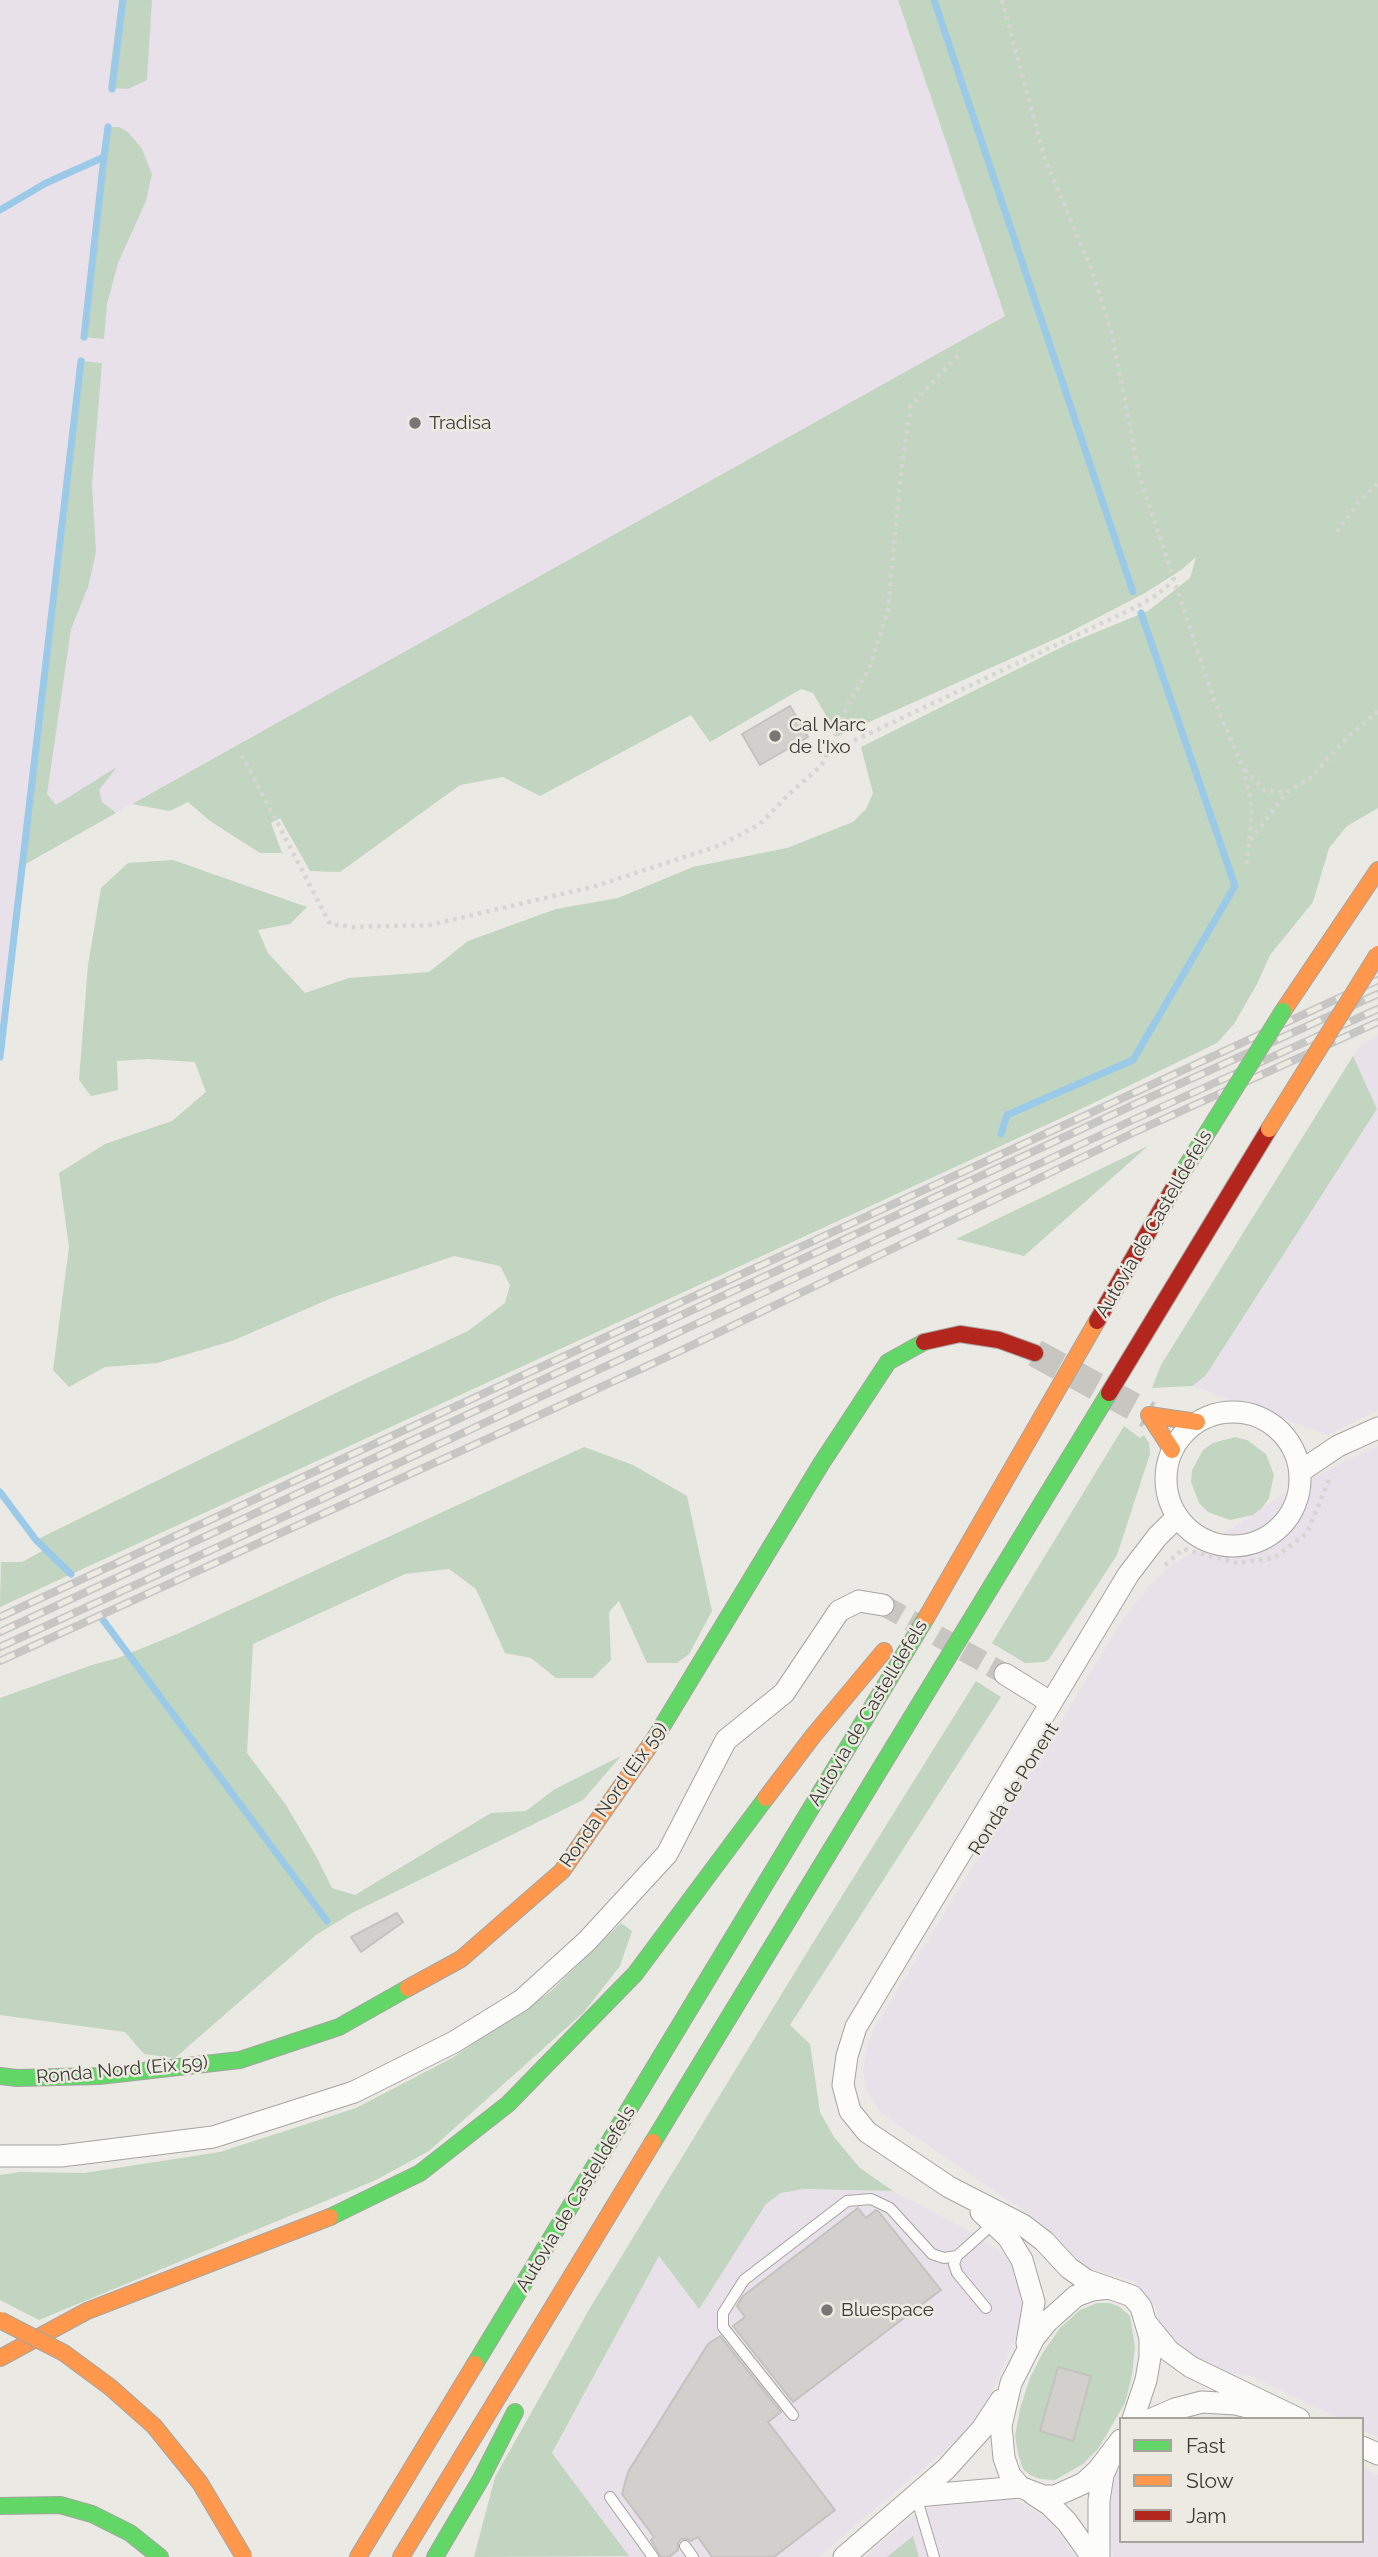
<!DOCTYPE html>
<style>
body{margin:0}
#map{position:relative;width:1378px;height:2557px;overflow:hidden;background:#eae9e4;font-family:Raleway,sans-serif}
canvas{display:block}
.legend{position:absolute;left:1119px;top:2417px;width:245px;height:126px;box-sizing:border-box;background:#edeae1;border:2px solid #a6a49d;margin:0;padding:9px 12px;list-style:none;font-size:21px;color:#3b3a37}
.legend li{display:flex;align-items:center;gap:14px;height:35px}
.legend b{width:35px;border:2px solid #a6a49d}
</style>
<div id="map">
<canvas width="1378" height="2557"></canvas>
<ul class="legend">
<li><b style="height:9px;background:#63d668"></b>Fast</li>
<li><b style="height:9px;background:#ff974d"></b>Slow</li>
<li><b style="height:9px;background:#b3261e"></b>Jam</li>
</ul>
</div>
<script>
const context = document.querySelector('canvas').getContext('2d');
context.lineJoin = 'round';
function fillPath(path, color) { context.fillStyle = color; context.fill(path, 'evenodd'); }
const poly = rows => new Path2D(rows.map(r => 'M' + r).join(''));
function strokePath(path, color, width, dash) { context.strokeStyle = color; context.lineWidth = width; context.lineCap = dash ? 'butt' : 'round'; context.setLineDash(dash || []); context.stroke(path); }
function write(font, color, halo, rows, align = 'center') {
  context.font = font + ' Raleway,sans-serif'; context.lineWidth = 5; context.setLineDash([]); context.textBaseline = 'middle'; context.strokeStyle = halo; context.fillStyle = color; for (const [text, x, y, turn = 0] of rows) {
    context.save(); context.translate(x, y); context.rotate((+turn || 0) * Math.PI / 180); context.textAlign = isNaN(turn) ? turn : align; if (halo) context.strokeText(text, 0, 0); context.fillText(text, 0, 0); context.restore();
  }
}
const industrial = poly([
 [0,0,898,0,1005,316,24,864,0,1057],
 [1378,1036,1378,1410,1328,1435,1193,1386,1206,1375,1377,1109,1353,1056,1365,1042],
 [1378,1446,1378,2437,1362,2430,1362,2419,1340,2419,1249,2375,1229,2373,1199,2364,1176,2349,1162,2329,1156,2307,1134,2281,1087,2268,1042,2223,882,2114,866,2089,863,2070,866,2050,874,2029,1122,1621,1146,1589,1174,1563,1215,1539,1301,1483],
 [804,2189,893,2191,973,2233,1005,2255,1016,2274,1022,2296,1022,2324,990,2396,975,2418,951,2445,818,2557,474,2557,553,2453,659,2255,699,2308,766,2204,781,2192],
 [1121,2465,1121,2541,1362,2541,1362,2467,1378,2475,1378,2557,1113,2557,1109,2540,1106,2508,1115,2473],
 [976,2497,1012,2499,1029,2507,1051,2522,1075,2557,865,2557,909,2519,931,2505]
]);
const green = poly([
 [119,0,152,0,147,80,128,89,108,88],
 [898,0,1378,0,1378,808,1347,826,1329,848,1313,902,1270,955,1257,984,1234,1024,1217,1043,1081,1109,0,1607,1,1562,22,1562,44,1550,36,1540,346,1388,468,1331,505,1303,510,1285,500,1266,454,1256,334,1297,232,1341,157,1363,105,1367,69,1387,53,1370,69,1247,59,1173,105,1144,172,1121,206,1092,195,1062,148,1059,117,1061,118,1090,91,1096,79,1080,88,965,101,888,128,863,173,860,307,907,290,924,258,930,268,953,305,993,349,978,429,972,468,941,556,909,618,898,693,867,787,848,853,822,866,809,873,793,861,747,1070,643,1148,611,1190,578,1196,557,1181,570,1145,593,1064,635,838,736,813,693,801,689,710,742,691,715,540,796,503,777,460,785,340,872,310,871,280,818,271,823,282,853,260,853,210,821,188,802,170,811,132,804,1005,316],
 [108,127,119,127,128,132,142,149,152,174,146,201,118,263,107,304,104,339,84,337],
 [81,361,102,363,92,484,96,552,88,587,71,629,47,794,56,805,117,767,99,790,102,802,116,813,24,865],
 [1353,1056,1377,1109,1206,1375,1193,1386,1152,1388,1161,1365],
 [1148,1146,1024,1256,956,1239],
 [1124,1426,1140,1438,1144,1435,1149,1443,1150,1454,1117,1555,1049,1659,1044,1662,1025,1663,992,1643],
 [1235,1437,1247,1440,1266,1454,1274,1475,1269,1498,1262,1508,1253,1515,1230,1520,1208,1512,1199,1503,1191,1482,1192,1470,1203,1450,1213,1443],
 [584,1447,633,1465,687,1496,712,1611,689,1654,677,1663,647,1663,619,1601,609,1612,611,1660,593,1678,556,1678,531,1658,505,1653,476,1589,449,1569,405,1574,253,1644,247,1753,286,1805,316,1856,332,1888,355,1895,491,1813,526,1811,555,1789,621,1756,583,1800,352,1913,316,1935,175,2058,144,2054,125,2032,0,2015,0,1698,92,1665,118,1658,177,1634],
 [976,1681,1001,1697,790,2025,810,2044,820,2112,834,2137,860,2168,893,2191,804,2189,781,2193,766,2204,699,2309,659,2256,552,2453,629,2556,474,2557,495,2477,590,2308,814,1941],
 [621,1923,632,1931,620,1966,584,2012,429,2151,376,2180,39,2320,0,2300,0,2175,20,2172,84,2173,220,2152,356,2108,452,2058,550,1992],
 [1097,2303,1110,2303,1120,2307,1130,2316,1135,2347,1132,2375,1125,2403,1098,2449,1083,2464,1055,2480,1040,2479,1030,2475,1023,2469,1018,2454,1015,2436,1020,2409,1030,2378,1042,2354,1060,2328,1080,2310],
 [913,2536,919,2557,887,2557]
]);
const stream = poly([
 [934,0,1133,592],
 [112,89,123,0],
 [0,210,46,183,104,157,108,127],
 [84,337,104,157],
 [0,1057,81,361],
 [1001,1134,1007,1115,1133,1060,1235,886,1141,613],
 [0,1492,36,1540,71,1574],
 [103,1620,327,1921]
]);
const building = poly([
 [790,706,808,737,760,765,742,734,790,706],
 [397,1913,403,1922,361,1952,351,1937,397,1913],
 [858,2208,866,2218,876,2210,879,2212,941,2290,793,2402,733,2326,745,2317,737,2306,743,2296,858,2208],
 [720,2336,781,2412,768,2422,835,2510,774,2557,712,2557,698,2537,691,2541,688,2539,681,2539,678,2543,678,2550,669,2557,661,2557,651,2540,654,2537,622,2494,628,2472,708,2344,720,2336],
 [1058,2367,1091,2376,1073,2441,1040,2431,1058,2367]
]);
const streetTunnel = poly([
 [883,1605,1005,1674]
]);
const secondaryTunnel = poly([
 [1035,1353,1149,1415]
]);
const path = poly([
 [1002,0,1045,159,1092,271,1112,334,1140,478,1214,700,1244,770,1252,808,1247,864],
 [1337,532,1359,502,1378,483],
 [829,752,844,713,870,666,888,610,902,463,911,405,961,352],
 [242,755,330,924,352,927,430,925,596,886,721,845,760,824,790,793,821,766,828,753,1138,606,1158,594,1173,581],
 [1245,770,1264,790,1286,793,1309,779,1346,739,1378,711],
 [1251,840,1286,793],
 [1165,1565,1183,1549,1238,1563,1274,1558,1307,1533,1331,1475]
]);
const lane = poly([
 [957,2256,954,2264,957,2273,986,2308],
 [793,2415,723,2327,723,2313,744,2280,847,2201,871,2199,890,2208,932,2254,944,2258,957,2256,994,2223],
 [916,2496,934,2557],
 [610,2497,653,2557],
 [685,2546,693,2557]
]);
const street = poly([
 '1166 1479a67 67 0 1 1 134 0a67 67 0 1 1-134 0Z',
 [1301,1471,1338,1446,1378,1428],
 [1005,1674,1050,1702],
 [0,2156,61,2156,213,2137,354,2092,454,2042,522,2000,587,1941,667,1854,726,1740,784,1693,839,1611,859,1601,883,1605],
 [981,2212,1008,2237,1022,2260,1034,2302,1027,2343],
 [1109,2288,1086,2280,1069,2268,1044,2241,1023,2225,949,2187,867,2132,850,2111,843,2085,847,2056,856,2027,1128,1575,1157,1537,1177,1517],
 [1147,2324,1169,2351,1191,2367,1299,2419],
 [1152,2419,1175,2409,1202,2402,1236,2404,1263,2411],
 [1121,2440,1098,2470,1084,2483,1055,2496,1043,2496,1020,2487,1010,2475,1004,2458,1001,2426,1011,2383,1034,2338,1047,2322,1076,2296,1092,2290,1109,2288,1132,2296,1141,2307,1150,2338,1150,2357,1146,2380,1133,2419],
 [1362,2447,1378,2454],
 [1033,2494,1050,2505,1067,2522,1092,2557],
 [916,2496,1020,2487],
 [844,2557,946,2469,982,2429,1001,2400],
 [1099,2557,1099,2500,1103,2475,1110,2459]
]);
const fast = poly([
 [655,1738,821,1464,888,1362,924,1342],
 [0,2076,17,2078,99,2076,240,2060,339,2027,408,1988],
 [653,2142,1109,1393],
 [330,2217,420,2173,508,2104,635,1974,766,1798],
 [475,2364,926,1618],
 [0,2506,60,2505,92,2514,130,2533,160,2557],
 [435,2557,481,2479,515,2412]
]);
const slow = poly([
 [1283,1011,1378,870],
 [1149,1415,1197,1422],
 [1149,1415,1172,1450],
 [926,1618,1097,1321],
 [766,1798,813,1736,884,1651],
 [408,1988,461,1959,562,1871,655,1738],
 [0,2358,87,2311,330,2217],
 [358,2557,475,2364],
 [401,2557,653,2142]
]);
const jam = poly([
 [1097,1321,1184,1170],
 [924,1342,960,1334,999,1340,1035,1353],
 [1109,1393,1269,1129]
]);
const rail = poly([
 [0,1617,1378,980],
 [0,1632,1131,1106,1378,994],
 [0,1647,281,1518,1135,1119,1378,1009],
 [0,1661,680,1351,1137,1131,1378,1022]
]);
const fastBridge = poly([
 [1184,1170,1283,1011]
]);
const slowBridge = poly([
 [1269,1129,1378,954],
 [0,2320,64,2353,110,2387,154,2426,200,2483,244,2557]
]);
const markers = [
 [415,423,7,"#787774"],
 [775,736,7,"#787774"],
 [827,2310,7,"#787774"]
];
const poiNames = [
 ["Tradisa",429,423],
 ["Cal Marc",789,725],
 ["de l'Ixo",789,747],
 ["Bluespace",841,2310]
];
const streetNames = [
 ["Autovia de Castelldefels",1154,1224,-60],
 ["Autovia de Castelldefels",868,1713,-59],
 ["Ronda de Ponent",1014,1789,-58],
 ["Ronda Nord (Eix 59)",614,1795,-55],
 ["Ronda Nord (Eix 59)",122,2070,-5],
 ["Autovia de Castelldefels",576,2199,-59]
];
fillPath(industrial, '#e9e1ea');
fillPath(green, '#c2d5c0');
strokePath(stream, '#9acae7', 7);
fillPath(building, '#d2d0cd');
strokePath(building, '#c4c2bf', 2);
strokePath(streetTunnel, '#c7c6c1', 21, [21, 10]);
strokePath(secondaryTunnel, '#c7c6c1', 28, [28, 14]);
strokePath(lane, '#a5a4a0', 12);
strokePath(street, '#a5a4a0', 23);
strokePath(fast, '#a5a4a0', 18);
strokePath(slow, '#a5a4a0', 18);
strokePath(jam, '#a5a4a0', 18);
strokePath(path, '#d6d5d3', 4.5, [3.5, 5]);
strokePath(lane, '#fcfcfb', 10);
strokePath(street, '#fcfcfb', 21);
strokePath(fast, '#63d668', 16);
strokePath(slow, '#ff974d', 16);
strokePath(jam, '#b3261e', 16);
strokePath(rail, '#c6c6c5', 8);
strokePath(rail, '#edeae1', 5, [16]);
strokePath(fastBridge, '#a5a4a0', 18, []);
strokePath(slowBridge, '#a5a4a0', 18, []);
strokePath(fastBridge, '#63d668', 16);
strokePath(slowBridge, '#ff974d', 16);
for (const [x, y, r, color] of markers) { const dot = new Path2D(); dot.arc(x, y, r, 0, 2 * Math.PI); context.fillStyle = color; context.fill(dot); strokePath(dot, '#edeae1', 2.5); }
write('19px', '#3b3a37', '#edeae1', poiNames, 'left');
write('19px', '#3b3a37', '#edeae1', streetNames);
</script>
